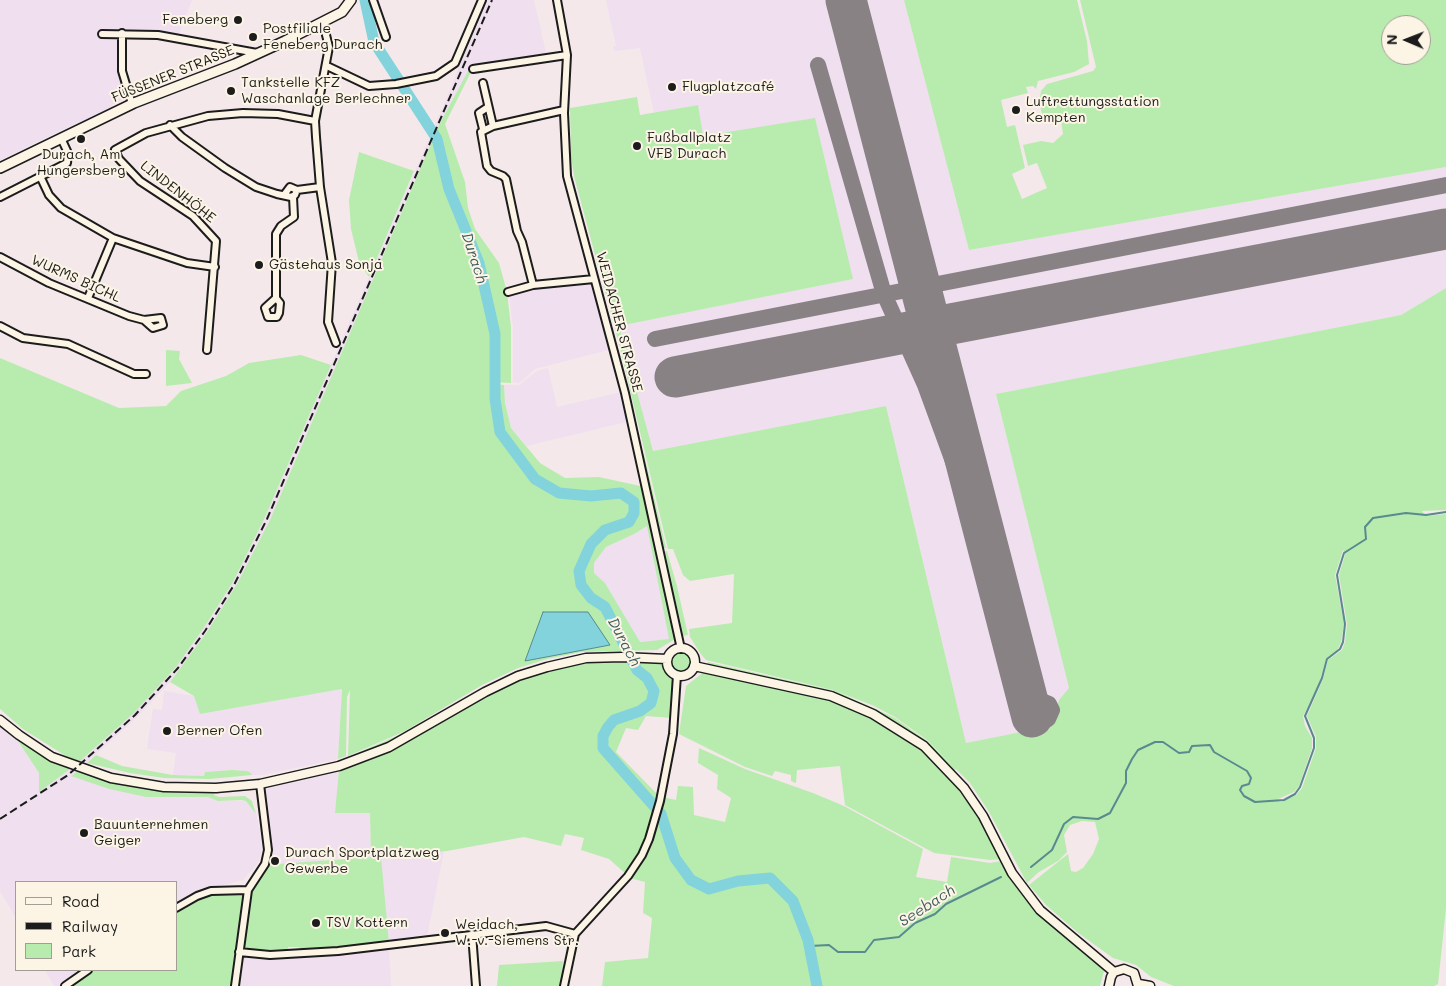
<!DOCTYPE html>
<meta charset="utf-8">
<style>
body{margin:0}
#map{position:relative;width:1446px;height:986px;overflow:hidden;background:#f4e8eb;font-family:Mali,sans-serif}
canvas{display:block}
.legend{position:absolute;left:15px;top:881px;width:162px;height:90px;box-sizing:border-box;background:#fcf5e5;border:1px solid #a29e95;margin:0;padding:6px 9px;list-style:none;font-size:15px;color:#1c1c1c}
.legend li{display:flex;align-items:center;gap:10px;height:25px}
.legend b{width:25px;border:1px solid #a29e95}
.north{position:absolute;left:1381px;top:15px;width:50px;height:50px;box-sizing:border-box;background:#fcf5e5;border:1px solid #a29e95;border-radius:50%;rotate:271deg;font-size:14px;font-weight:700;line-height:20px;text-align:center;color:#1c1c1c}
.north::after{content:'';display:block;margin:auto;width:18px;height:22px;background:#1c1c1c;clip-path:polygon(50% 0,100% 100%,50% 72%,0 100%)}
</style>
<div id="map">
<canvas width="1446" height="986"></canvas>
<ul class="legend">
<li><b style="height:6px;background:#fcf5e5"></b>Road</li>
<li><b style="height:6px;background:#1c1c1c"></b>Railway</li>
<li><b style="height:14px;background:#b8ecae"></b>Park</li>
</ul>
<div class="north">N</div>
</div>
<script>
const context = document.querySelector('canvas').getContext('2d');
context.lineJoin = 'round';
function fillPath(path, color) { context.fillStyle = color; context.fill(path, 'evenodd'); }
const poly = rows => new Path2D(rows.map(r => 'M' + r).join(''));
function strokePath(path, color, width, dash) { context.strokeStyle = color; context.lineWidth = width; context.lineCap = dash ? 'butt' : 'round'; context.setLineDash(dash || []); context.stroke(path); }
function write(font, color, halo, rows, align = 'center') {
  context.font = font + ' Mali,sans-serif'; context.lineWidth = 4; context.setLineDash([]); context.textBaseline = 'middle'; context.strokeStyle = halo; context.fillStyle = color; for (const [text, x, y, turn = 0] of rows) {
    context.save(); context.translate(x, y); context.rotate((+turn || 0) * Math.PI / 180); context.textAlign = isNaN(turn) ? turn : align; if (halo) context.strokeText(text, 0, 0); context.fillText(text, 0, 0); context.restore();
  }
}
const built = poly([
 [0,0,192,0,177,38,120,36,127,98,111,105,113,108,91,119,79,122,0,160],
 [484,0,534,0,547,57,470,67,439,125,270,520,237,584,207,632,170,682,137,717,72,776,109,789,146,797,208,797,219,801,246,801,256,814,262,840,261,854,258,863,243,880,195,892,176,904,176,882,16,882,16,918,0,891,0,726,16,738,39,773,39,791,92,751,134,713,176,667,203,629,233,582,265,517,445,102,461,63,458,62],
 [606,0,904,0,969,250,1446,167,1446,288,1401,315,996,394,1069,688,1059,700,1051,726,966,743,886,406,652,451,619,326,853,279,702,136,697,105,654,113,640,48,614,51,613,47,616,46],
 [593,281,612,349,535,369,519,383,513,382,513,328,509,293,527,289],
 [548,368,557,407,622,392,630,421,527,446,511,428,505,403,504,385,519,385,537,371],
 [647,525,669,639,639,642,605,583,594,573,594,563,606,547,634,534],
 [342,689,338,759,262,775,252,775,247,771,232,770,205,772,204,776,173,775,176,753,147,749,153,709,162,710,164,691,194,696,201,714],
 [339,769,336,813,370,813,371,857,324,859,324,862,266,865,271,840,264,786],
 [444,851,427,937,389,943,380,857],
 [389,946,391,986,237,986,240,955,269,959,339,953],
 [45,970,83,970,60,986,54,986]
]);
const green = poly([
 [904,0,1077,0,1087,41,1089,64,1074,72,1038,81,1036,89,1033,86,1026,87,1028,93,1001,100,1007,127,1015,125,1020,146,1025,168,1012,174,1022,199,1047,188,1037,163,1028,166,1023,145,1041,141,1053,143,1063,134,1061,121,1042,114,1039,102,1041,91,1047,84,1093,71,1096,67,1080,0,1446,0,1446,167,969,250],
 [1391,25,1421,25,1421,55,1391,55],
 [468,71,471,72,445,124,465,182,468,208,475,229,499,263,507,292,511,327,511,383,491,382,491,384,504,385,505,403,511,428,540,463,565,478,599,477,645,487,677,638,657,650,581,652,547,659,518,668,482,685,405,731,348,756,350,690,347,697,346,756,338,759,342,689,200,714,194,696,170,682,207,632,237,584,270,520,439,125],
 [647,526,669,639,640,642,605,583,594,573,594,563,606,547,634,534],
 [637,97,640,115,698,105,703,136,815,118,853,279,619,326,653,451,886,406,966,743,1051,726,1059,700,1069,688,996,394,1401,315,1446,288,1446,510,1422,511,1426,516,1446,514,1446,908,1438,984,1434,986,1174,986,1151,977,1136,965,1113,958,1077,932,1046,905,1029,885,1068,854,1071,871,1076,872,1083,868,1093,854,1099,839,1095,822,1082,821,1070,825,1064,835,1067,852,1058,861,1039,872,1027,883,989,812,970,783,927,740,895,717,872,705,836,691,895,718,927,741,956,769,954,771,925,744,893,721,853,701,832,694,833,690,706,660,700,653,690,637,689,629,732,623,734,574,690,581,683,575,673,549,668,549,620,348,574,176,571,156,570,108],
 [1343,550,1345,555,1339,575,1347,624,1345,642,1342,650,1328,660,1323,679,1307,716,1316,737,1316,748,1302,788,1296,795,1280,802,1278,799,1294,792,1299,786,1312,748,1312,738,1305,726,1303,716,1315,695,1327,659,1337,651,1341,642,1344,624,1335,575],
 [359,152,414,171,369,277,359,262,351,229,349,200],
 [166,350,180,351,179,359,192,383,166,386],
 [301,355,331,365,265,517,233,582,203,629,176,667,134,713,80,761,69,758,23,729,0,709,0,358,119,408,166,406,181,391,226,376,249,363],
 [644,454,666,548,662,549,641,455],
 [667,551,677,586,688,635,682,636,663,552],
 '670 662a11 11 0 1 1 22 0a11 11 0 1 1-22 0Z',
 [622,652,586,656,546,664,388,744,349,759,348,757,406,732,484,687,519,670,582,654],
 [631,661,665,664,669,674,673,677,673,707,672,718,646,716,638,730,626,728,616,752,658,795,647,838,627,875,609,859,581,850,584,838,565,834,561,846,524,837,447,851,381,857,389,943,300,951,299,947,288,947,287,952,241,950,250,890,266,865,371,857,370,813,335,813,339,769,373,757,412,740,487,696,520,680,548,671,587,663],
 [708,662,831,690,830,694,707,665],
 [705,671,832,700,872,716,922,748,950,775,981,817,1001,859,990,860,934,853,845,805,840,766,797,770,796,783,791,781,791,775,775,771,772,776,745,767,679,734,686,686],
 [16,738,51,760,70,769,39,792,39,773],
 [699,748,745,769,813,793,844,806,923,849,916,877,947,882,951,857,990,863,1002,861,1038,913,1105,967,1100,986,602,986,605,962,648,958,652,918,643,913,645,882,630,878,663,797,676,800,678,786,693,787,694,815,725,822,731,798,717,789,718,775,698,763],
 [96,755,122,766,173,775,204,776,205,772,232,770,247,771,251,773,252,775,210,779,164,778,130,773,87,763],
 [78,771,137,786,165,790,214,791,214,795,219,797,245,796,252,801,256,814,246,801,241,800,218,801,208,797,146,797,109,789,71,776],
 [245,893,233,986,68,986,92,970,176,970,176,912,198,898,212,894],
 [563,961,561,986,497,986,499,965]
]);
const water = poly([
 [543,612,588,612,610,645,525,661,543,612]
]);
const stream = poly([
 [1031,867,1052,850,1064,824,1073,817,1098,819,1110,813,1126,783,1126,771,1132,759,1138,750,1155,742,1163,742,1179,753,1189,752,1192,746,1210,745,1214,752,1247,771,1251,778,1249,784,1242,786,1240,790,1244,796,1255,802,1284,800,1295,794,1300,787,1314,748,1314,738,1305,716,1322,678,1327,659,1340,649,1343,642,1345,624,1337,575,1344,553,1366,539,1365,527,1373,518,1406,513,1426,515,1446,512],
 [810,946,829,945,838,952,865,952,874,940,899,937,915,923,935,914,946,904,1001,877]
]);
const river = poly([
 [365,0,374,42,437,139,449,189,479,263,495,334,495,399,500,432,535,479,559,493,591,496,621,493,634,502,634,513,629,522,605,530,591,544,579,571,581,585,591,598,605,607,637,670,647,678,654,691,651,703,640,711,614,720,608,727,603,736,603,748,661,814,675,858,691,880,709,889,738,881,770,878,793,901,808,940,817,986]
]);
const taxiway = poly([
 [818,65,884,294,925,385,966,497,1027,713,1033,723,1039,724,1048,719,1052,710,1049,704,1039,700,1024,689],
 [655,339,1446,185]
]);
const runway = poly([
 [846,0,1032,717],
 [675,377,1446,229]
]);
const minor = poly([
 [373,0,386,37],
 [557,0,567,55,564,113,567,176,625,393,681,649],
 [323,23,329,47,315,121,316,137,320,187,332,263,328,322,336,343],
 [122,33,122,71,132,104],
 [102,34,158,35,257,53],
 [327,66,369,86,396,84,436,76,455,63,482,0],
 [473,69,567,55],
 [483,83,493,126],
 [170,125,182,137,225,168,256,187,277,194,291,197,295,195,297,190,290,187,284,195],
 [483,129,479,113,488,107],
 [40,176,49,195,61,208,113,238,187,263,215,267],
 [297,190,320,187],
 [0,197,67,163,68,153,61,138],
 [0,257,49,283,129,316,144,320,161,318,163,325,153,328,144,320],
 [533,285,522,242,517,231,506,179,503,176,491,171,487,166,481,132,493,126,564,110],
 [508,292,533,285,594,279],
 [88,298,113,238],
 [276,298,280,303,279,313,277,317,268,317,265,308,276,298,276,234,281,226,294,217,293,197],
 [0,326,23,338,68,344,134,374,146,374],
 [207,350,216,241,193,216,140,181,119,159,115,150,146,133,208,116,243,113,278,114,315,121],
 [176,908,197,896,211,891,248,890],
 [472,934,476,986],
 [239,952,270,955,338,951,546,926,575,934],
 [65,986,88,970],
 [235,986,248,890,265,864,268,850,260,784],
 [564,986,575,934,628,876,642,855,649,839,660,801,673,734,677,675]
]);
const tertiary = poly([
 '667 662a14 14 0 1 1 28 0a14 14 0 1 1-28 0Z',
 [694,666,831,696,873,714,924,746,964,788,983,816,1012,873,1040,910,1114,972],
 [0,720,19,735,52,757,111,778,164,787,216,788,260,784,339,766,389,747,485,692,518,676,547,667,586,658,622,657,667,659],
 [1139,984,1150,986],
 [1109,986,1111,977,1114,972,1124,969,1134,973,1138,986]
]);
const secondary = poly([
 [0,168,134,103,235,64,285,41,342,12,351,0]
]);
const rail = poly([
 [0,819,68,775,135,715,178,668,205,631,234,585,267,519,492,0]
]);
const markers = [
 [238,20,5,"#1c1c1c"],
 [253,37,5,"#1c1c1c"],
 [672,87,5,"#1c1c1c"],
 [231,91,5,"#1c1c1c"],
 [1016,110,5,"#1c1c1c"],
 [81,139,5,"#1c1c1c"],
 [637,146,5,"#1c1c1c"],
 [259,265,5,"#1c1c1c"],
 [167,731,5,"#1c1c1c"],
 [84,833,5,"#1c1c1c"],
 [275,861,5,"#1c1c1c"],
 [316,923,5,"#1c1c1c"],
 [445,933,5,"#1c1c1c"]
];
const poiNames = [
 ["Feneberg",228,20,"right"],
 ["Postfiliale",263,29],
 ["Feneberg Durach",263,45],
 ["Tankstelle KFZ",241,83],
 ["Waschanlage Berlechner",241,99],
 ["Flugplatzcafé",682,87],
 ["Luftrettungsstation",1026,102],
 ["Kempten",1026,118],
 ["Fußballplatz",647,138],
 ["VFB Durach",647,154],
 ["Durach, Am",81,155,"center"],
 ["Hungersberg",81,171,"center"],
 ["Gästehaus Sonja",269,265],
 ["Berner Ofen",177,731],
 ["Bauunternehmen",94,825],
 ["Geiger",94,841],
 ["Durach Sportplatzweg",285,853],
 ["Gewerbe",285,869],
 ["TSV Kottern",326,923],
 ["Weidach,",455,925],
 ["W.-v.-Siemens Str.",455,941]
];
const streetNames = [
 ["FÜSSENER STRASSE",173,74,-22],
 ["LINDENHÖHE",178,192,38],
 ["WURMS BICHL",76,279,24],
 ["WEIDACHER STRASSE",619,322,75]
];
const waterNames = [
 ["Durach",474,258,72],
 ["Durach",624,642,62],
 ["Seebach",927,906,-33]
];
fillPath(built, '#efdfef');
fillPath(green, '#b8ecae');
fillPath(water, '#82d3db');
strokePath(water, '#598a8f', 1);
strokePath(stream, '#598a8f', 2);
strokePath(river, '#82d3db', 11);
strokePath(taxiway, '#888284', 16);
strokePath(runway, '#888284', 41);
strokePath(minor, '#1c1c1c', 10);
strokePath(tertiary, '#1c1c1c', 11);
strokePath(secondary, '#1c1c1c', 12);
strokePath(minor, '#fcf5e5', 6);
strokePath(tertiary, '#fcf5e5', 8);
strokePath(secondary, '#fcf5e5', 9);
strokePath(rail, '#1c1c1c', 2, [8, 4]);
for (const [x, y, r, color] of markers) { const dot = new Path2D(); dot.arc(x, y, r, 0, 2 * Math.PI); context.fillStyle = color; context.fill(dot); strokePath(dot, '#fcf5e5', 2); }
write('14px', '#1c1c1c', '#fcf5e5', poiNames, 'left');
write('14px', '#1c1c1c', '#fcf5e5', streetNames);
write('italic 15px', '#405c5f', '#fcf5e5', waterNames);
</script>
